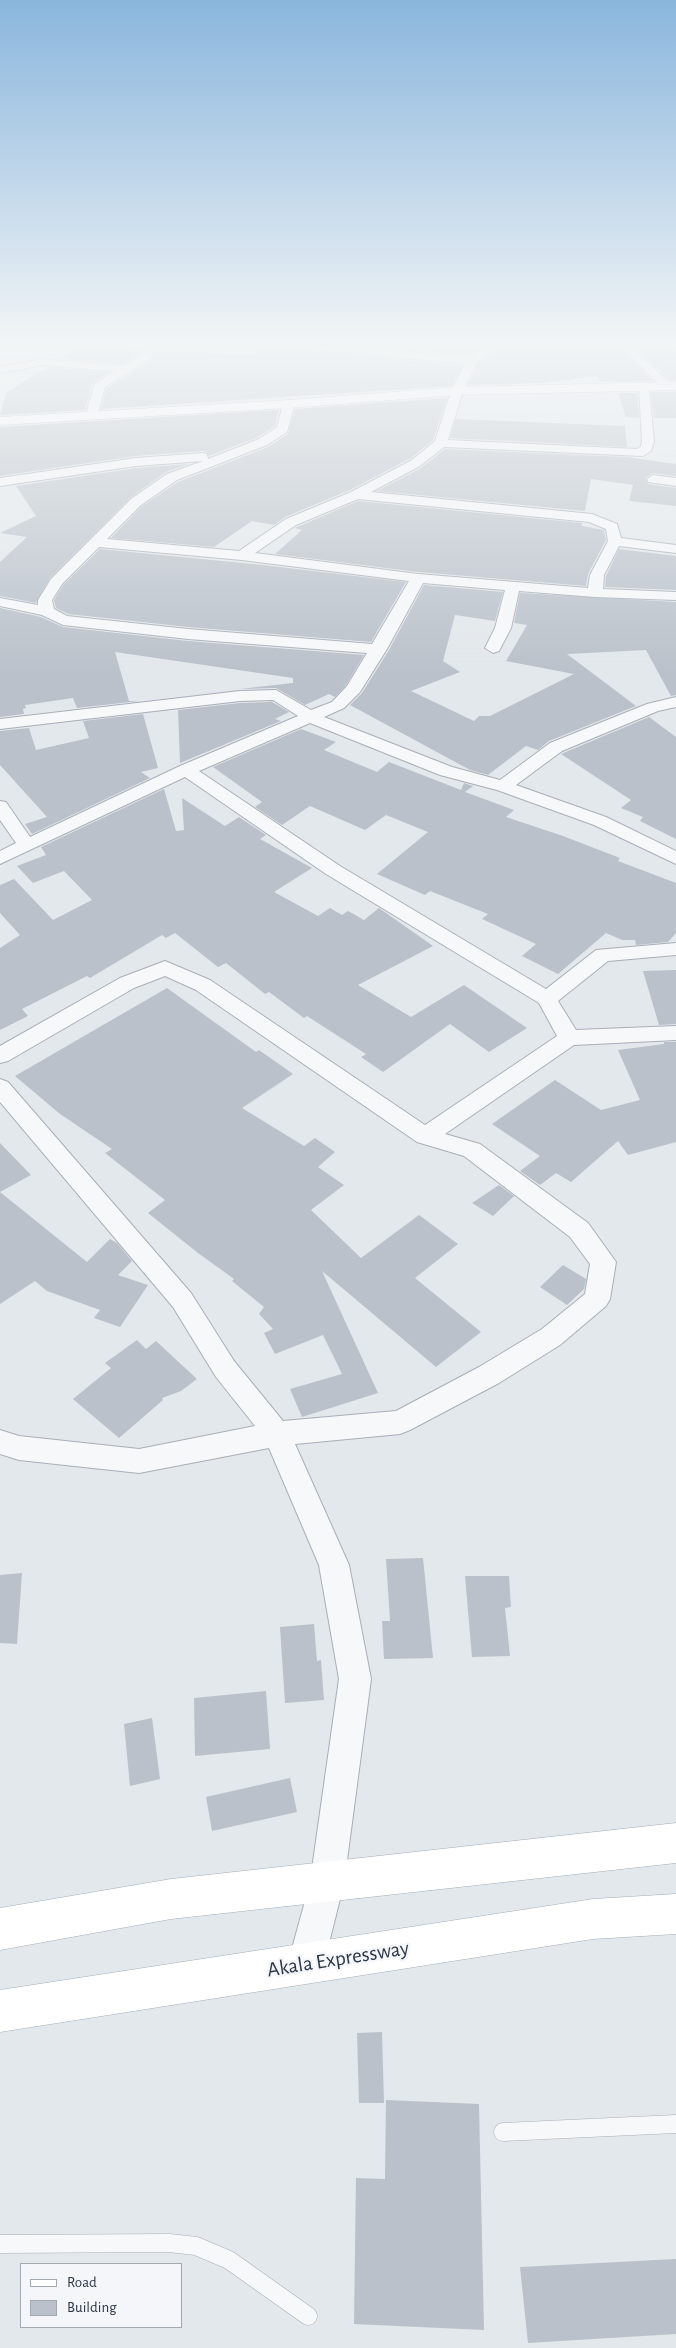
<!DOCTYPE html>
<style>
body{margin:0}
#map{position:relative;width:676px;height:2348px;overflow:hidden;background:#e3e8ec;font-family:"Alegreya Sans",sans-serif}
canvas{display:block}
.legend{position:absolute;left:20px;top:2263px;width:162px;height:65px;box-sizing:border-box;background:#f4f6f9;border:1px solid #a3a9b1;margin:0;padding:6px 9px;list-style:none;font-size:15px;color:#2a3645}
.legend li{display:flex;align-items:center;gap:10px;height:25px}
.legend b{width:25px;border:1px solid #a3a9b1}
</style>
<div id="map">
<canvas width="676" height="2348"></canvas>
<ul class="legend">
<li><b style="height:6px;background:#fff"></b>Road</li>
<li><b style="height:14px;background:#bac1ca"></b>Building</li>
</ul>
</div>
<script>
const context = document.querySelector('canvas').getContext('2d');
context.lineJoin = 'round';
function fillPath(path, color) { context.fillStyle = color; context.fill(path, 'evenodd'); }
const poly = rows => new Path2D(rows.map(r => 'M' + r).join(''));
function strokePath(path, color, width, dash) { context.strokeStyle = color; context.lineWidth = width; context.lineCap = dash ? 'butt' : 'round'; context.setLineDash(dash || []); context.stroke(path); }
function write(font, color, halo, rows, align = 'center') {
  context.font = font + ' "Alegreya Sans",sans-serif'; context.lineWidth = 5; context.setLineDash([]); context.textBaseline = 'middle'; context.strokeStyle = halo; context.fillStyle = color; for (const [text, x, y, turn = 0] of rows) {
    context.save(); context.translate(x, y); context.rotate((+turn || 0) * Math.PI / 180); context.textAlign = isNaN(turn) ? turn : align; if (halo) context.strokeText(text, 0, 0); context.fillText(text, 0, 0); context.restore();
  }
}
const building = poly([
 [360,345,484,345,470,355],
 [576,345,617,345,653,381,600,382,597,376,542,383,468,385,478,364,500,348,517,350,517,347],
 [633,345,669,345,676,352,676,380,670,380],
 [79,347,141,350,140,354,124,364,61,359],
 [259,347,299,349,462,366,452,386,101,409,107,388,151,361,156,351,255,355],
 [47,367,109,372,92,384,85,410,0,415,6,393],
 [651,392,676,392,676,418,654,418],
 [618,393,637,393,639,418,626,417],
 [447,398,433,440,411,458,350,490,285,517,274,525,252,521,214,547,111,538,142,506,178,482,268,447,288,434,295,409],
 [279,410,275,426,258,437,209,456,207,452,203,451,136,456,0,476,0,427],
 [456,419,625,426,627,447,450,438],
 [445,449,627,457,676,464,676,476,653,473,645,478,648,484,676,488,676,506,629,501,633,485,591,479,585,511,377,491,421,468],
 [189,464,166,472,130,498,50,578,36,603,0,596,0,562,27,537,0,533,36,516,16,486,136,468],
 [358,501,582,523,582,526,604,530,606,540,588,574,586,586,418,572,275,554,302,530,295,528,297,527],
 [100,549,263,565,406,582,371,642,188,627,68,614,56,608,54,600,63,585],
 [619,549,676,556,676,590,605,587,606,576],
 [424,585,503,592,495,621,455,615,443,661,460,672,411,691,474,721,479,716,490,716,574,674,506,661,527,625,514,623,520,593,676,602,676,695,671,696,646,650,567,654,636,706,549,741,538,750,526,746,488,775,470,770,350,705,362,693,389,650],
 [0,608,41,617,63,627,188,641,364,655,346,685,335,697,329,694,305,705,276,688,240,689,177,696,293,683,293,678,115,652,129,701,139,701,77,708,73,698,25,705,26,708,23,709,24,714,0,717],
 [272,702,289,712,275,719,281,721,180,763,178,710,240,703],
 [143,714,158,768,141,772,150,778,32,834,25,824,47,817,0,765,0,731,29,728,36,750,89,738,83,721],
 [649,717,676,737,676,839,640,821,643,817,621,808,631,800,561,754],
 [301,729,336,742,324,750,377,772,389,762,461,790,464,783,473,786,465,792,514,810,506,817,563,836,620,858,618,861,676,883,676,933,668,942,636,945,635,940,622,940,606,933,558,974,522,956,536,944,482,919,488,914,430,891,425,895,377,874,428,832,386,815,365,830,310,806,282,825,255,807,262,802,213,767],
 [164,789,176,831,184,830,182,798,225,826,239,817,266,835,260,839,312,868,274,892,318,916,330,908,342,915,348,911,364,920,379,908,433,946,358,985,411,1017,464,985,527,1028,489,1052,450,1024,383,1072,361,1057,366,1054,307,1016,304,1018,269,992,265,994,226,963,218,967,175,933,166,938,162,935,90,978,87,976,22,1009,28,1016,0,1030,0,948,20,935,0,913,0,885,14,879,53,920,92,900,64,871,33,883,17,866,46,855,41,847],
 [676,970,676,1024,659,1025,643,971],
 [167,988,256,1052,259,1050,293,1074,242,1108,304,1146,315,1138,335,1152,318,1167,344,1185,311,1210,361,1258,419,1215,458,1244,415,1278,481,1332,436,1367,322,1271,378,1393,302,1417,290,1389,342,1374,323,1335,275,1354,264,1333,273,1329,259,1314,264,1307,232,1281,234,1279,198,1253,148,1213,165,1200,105,1153,112,1149,60,1114,15,1076],
 [664,1042,676,1042,676,1142,628,1155,618,1141,571,1182,556,1173,540,1185,520,1171,540,1156,492,1124,555,1080,601,1110,640,1100,618,1050,664,1044],
 [0,1143,31,1175,0,1192],
 [499,1185,514,1196,493,1216,472,1203],
 [0,1192,87,1262,110,1239,117,1243,132,1261,118,1275,148,1285,120,1327,94,1318,100,1310,47,1291,35,1281,0,1304],
 [563,1265,586,1279,584,1289,567,1305,540,1287],
 [137,1340,146,1349,156,1341,197,1379,181,1391,162,1398,163,1400,119,1438,73,1399,111,1368,105,1363],
 [423,1558,433,1658,384,1659,382,1621,390,1621,386,1559],
 [22,1573,17,1644,0,1643,0,1575],
 [465,1576,509,1576,511,1607,505,1608,510,1656,472,1657],
 [314,1624,317,1661,321,1660,324,1700,285,1703,280,1627],
 [266,1691,270,1749,195,1756,194,1698],
 [152,1718,160,1779,130,1786,124,1724],
 [290,1778,297,1812,212,1831,206,1797],
 [382,2032,384,2103,359,2103,357,2033],
 [386,2100,479,2104,484,2330,354,2324,356,2178,385,2179],
 [676,2259,676,2334,528,2343,520,2267]
]);
const lane = poly([
 [503,2132,676,2124],
 [0,2244,169,2243,196,2246,229,2260,308,2316]
]);
const street = poly([
 [146,345,157,345,150,359,105,387,98,414,92,418,86,414,94,385,114,371,43,365,0,373,0,367,43,359,124,366,141,355,146,345],
 [295,345,337,345,470,357,488,345,500,345,477,363,463,391,448,440,637,449,641,446,642,442,639,388,641,386,649,386,654,442,651,451,643,456,444,447,420,466,371,492,592,514,617,524,621,538,676,545,676,553,619,546,604,575,603,589,676,592,676,600,595,597,519,591,511,628,499,651,493,653,485,648,495,628,505,590,423,583,387,649,360,692,344,708,324,717,452,767,500,780,550,743,647,704,676,697,676,707,658,711,562,751,516,785,606,817,676,851,676,864,594,825,497,790,440,775,310,723,199,771,340,866,546,989,596,950,676,943,676,955,608,961,558,1001,576,1030,676,1026,676,1040,574,1045,445,1134,480,1144,588,1223,616,1262,610,1299,606,1306,560,1345,499,1383,410,1430,400,1434,295,1444,349,1565,371,1679,344,1883,324,1963,319,1976,306,1981,293,1976,288,1963,310,1883,339,1679,319,1565,269,1448,139,1473,19,1460,0,1454,0,1430,19,1436,139,1449,255,1426,216,1377,173,1307,0,1102,0,1079,8,1082,191,1293,234,1361,283,1421,396,1411,479,1367,542,1329,585,1294,590,1264,570,1237,464,1156,417,1142,196,990,165,976,134,988,8,1061,0,1063,0,1046,120,978,165,961,210,980,425,1125,557,1036,539,1003,326,874,185,777,0,864,0,851,16,843,0,820,0,801,6,802,30,837,180,766,298,716,273,700,240,701,0,729,0,719,240,691,276,690,311,710,332,702,347,686,367,653,188,639,63,625,42,615,0,606,0,598,38,605,38,600,51,579,131,499,167,474,203,461,136,466,0,486,0,478,136,458,203,453,207,454,208,459,259,439,277,427,283,404,289,400,293,401,295,404,287,432,267,445,177,480,141,505,107,539,239,551,286,519,351,492,412,460,435,441,451,391,465,364,300,348,295,345],
 [358,499,589,522,606,529,608,541,590,575,588,588,418,574,255,553,296,525,358,499],
 [99,547,242,560,409,581,372,644,188,629,67,616,54,609,52,600,62,584,99,547],
 [619,345,630,345,672,385,672,389,664,389,619,345],
 [653,475,676,478,676,486,648,482,647,479,653,475]
]);
const secondary = poly([
 [676,382,676,390,457,395,289,408,0,425,0,417,289,400,457,387,676,382]
]);
const primary = poly([
 [676,1823,676,1863,171,1919,0,1950,0,1908,171,1879,676,1823],
 [676,1894,676,1934,593,1939,0,2032,0,1990,593,1899,676,1894]
]);
const nearStreetnames = [
 ["Akala Expressway",338,1959,-9]
];
fillPath(building, '#bac1ca');
strokePath(lane, '#a8afb7', 19);
strokePath(street, '#a8afb7', 2);
strokePath(secondary, '#a8afb7', 1);
strokePath(primary, '#a2adb8', 1);
strokePath(lane, '#f7f8fa', 18);
fillPath(street, '#f7f8fa');
fillPath(secondary, '#fff');
fillPath(primary, '#fff');
const sky = context.createLinearGradient(0, 0, 0, 674);
sky.addColorStop(0, '#8ab6dd');
sky.addColorStop(0.51, '#f2f5f6');
sky.addColorStop(1, '#f2f5f600');
context.fillStyle = sky;
context.fillRect(0, 0, 676, 674);
write('21px', '#2a3645', '#f4f6f9', nearStreetnames);
</script>
